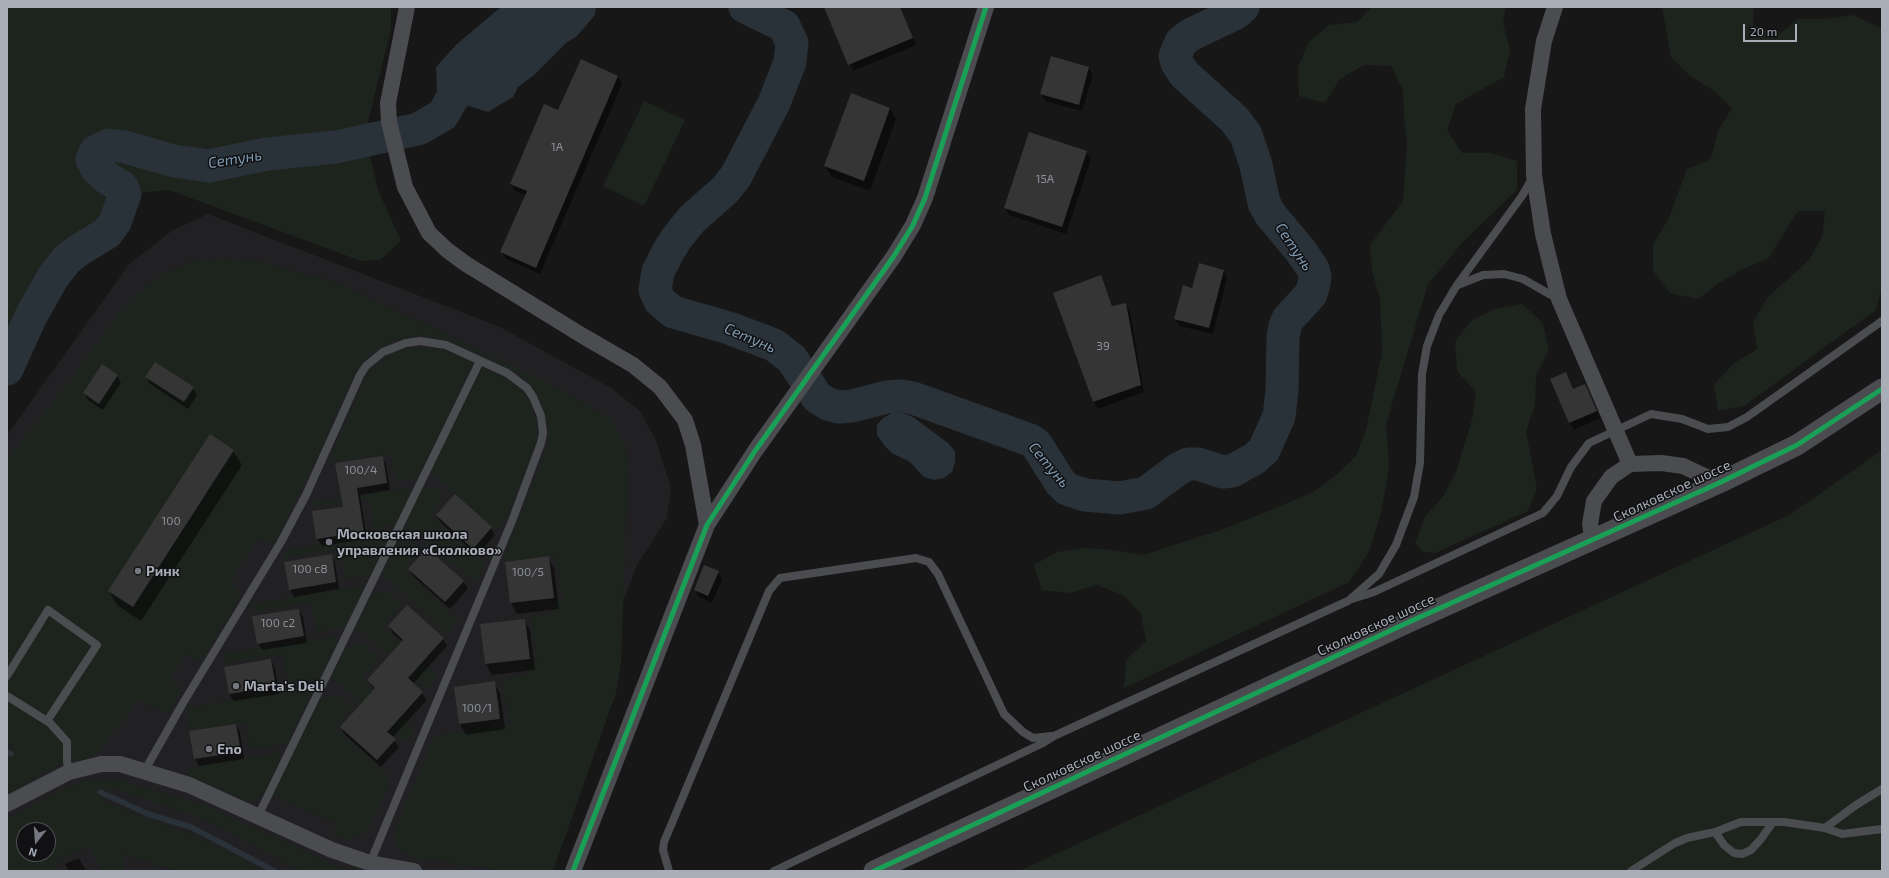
<!DOCTYPE html>
<meta charset="utf-8">
<style>
body{margin:0}
#map{position:relative;width:1889px;height:878px;overflow:hidden;background:#171717;font-family:"Exo 2",sans-serif}
canvas{display:block}
.frame{position:absolute;inset:0;border:8px solid #a8adb8;pointer-events:none}
.north{position:absolute;left:16px;top:822px;width:40px;height:40px;box-sizing:border-box;background:#111113;border:1px solid #4d4f55;border-radius:50%;rotate:197deg;font-size:11px;font-weight:700;line-height:16px;text-align:center;color:#a8adb8}
.north::after{content:'';display:block;margin:auto;width:14px;height:18px;background:#757880;clip-path:polygon(50% 0,100% 100%,50% 72%,0 100%)}
.scale{position:absolute;left:1743px;top:24px;width:54px;height:18px;box-sizing:border-box;border:2px solid #a8adb8;border-top:0;padding-left:5px;font-size:12px;line-height:14px;white-space:nowrap;color:#a8adb8;-webkit-text-stroke:3px #111113;paint-order:stroke}
</style>
<div id="map">
<canvas width="1889" height="878"></canvas>
<div class="frame"></div>
<div class="north">N</div>
<div class="scale">20 m</div>
</div>
<script>
const context = document.querySelector('canvas').getContext('2d');
context.lineJoin = 'round';
function fillPath(path, color) { context.fillStyle = color; context.fill(path, 'evenodd'); }
const poly = rows => new Path2D(rows.map(r => 'M' + r).join(''));
function strokePath(path, color, width, dash) { context.strokeStyle = color; context.lineWidth = width; context.lineCap = dash ? 'butt' : 'round'; context.setLineDash(dash || []); context.stroke(path); }
function write(font, color, halo, rows, align = 'center') {
  context.font = font + ' "Exo 2",sans-serif'; context.lineWidth = 3; context.setLineDash([]); context.textBaseline = 'middle'; context.strokeStyle = halo; context.fillStyle = color; for (const [text, x, y, turn = 0] of rows) {
    context.save(); context.translate(x, y); context.rotate((+turn || 0) * Math.PI / 180); context.textAlign = isNaN(turn) ? turn : align; if (halo) context.strokeText(text, 0, 0); context.fillText(text, 0, 0); context.restore();
  }
}
const built = poly([
 [208,214,500,327,611,388,639,410,656,440,671,489,667,518,637,565,520,871,7,871,7,435,130,263,173,230],
 [24,830,48,830,48,854,24,854]
]);
const green = poly([
 [7,7,391,7,391,29,365,134,378,190,401,241,380,260,361,261,169,190,125,194,115,222,107,233,79,250,67,259,53,277,31,316,7,369],
 [1372,7,1506,7,1503,23,1510,50,1504,77,1456,104,1447,130,1462,153,1491,153,1517,161,1517,190,1464,241,1428,284,1386,424,1389,464,1387,481,1380,516,1369,552,1349,582,1124,688,1126,660,1146,641,1141,614,1123,595,1097,585,1069,593,1042,590,1034,565,1057,552,1084,548,1113,550,1143,555,1224,529,1314,492,1335,476,1356,456,1366,430,1382,352,1380,298,1372,272,1370,245,1403,201,1407,144,1404,117,1403,90,1391,66,1364,65,1340,79,1325,103,1299,96,1298,68,1308,43,1329,25,1357,22],
 [1662,7,1754,7,1753,24,1777,36,1798,19,1825,19,1853,15,1879,27,1882,30,1882,286,1876,310,1744,406,1718,411,1714,385,1733,364,1757,349,1753,322,1767,298,1809,260,1822,237,1825,211,1798,211,1768,259,1743,269,1719,283,1698,299,1670,293,1653,271,1653,244,1668,220,1687,169,1711,159,1718,131,1732,108,1713,90,1690,76,1671,57],
 [644,101,685,120,644,206,603,186],
 [221,258,262,262,340,284,482,351,480,354,448,340,420,335,392,341,370,354,355,372,302,488,275,540,266,543,257,538,230,583,239,591,239,598,203,658,198,660,185,654,170,681,180,687,181,692,170,711,162,712,139,700,96,755,86,759,61,764,7,793,7,762,14,745,7,742,7,460,60,394,121,310,142,290,165,273,191,262],
 [1522,304,1543,323,1549,350,1536,376,1535,405,1526,431,1537,488,1528,511,1435,553,1423,552,1415,543,1425,517,1444,495,1456,472,1472,419,1476,392,1457,371,1455,342,1471,321,1494,309],
 [420,347,444,350,473,364,417,478,396,481,391,454,331,462,330,458,370,370,395,352],
 [486,352,554,386,609,418,626,445,627,491,621,664,616,693,553,871,506,871,411,857,400,850,394,836,398,822,434,738,439,735,510,724,502,679,526,675,525,663,537,661,530,617,555,613,554,602,563,600,555,555,505,562,504,557,545,454,547,444,547,425,543,405,531,384,522,375,484,356],
 [482,368,505,378,523,391,529,400,537,426,536,442,529,461,506,518,496,531,431,472],
 [1882,450,1882,871,1019,871,1791,514],
 [435,487,445,495,430,514,484,563,482,572,474,582,406,523,423,489],
 [408,488,411,491,394,525,374,528,369,498,311,507,311,502],
 [384,534,387,539,369,576,346,579,341,549,284,558,284,551],
 [411,541,422,550,404,570,458,620,448,633,382,574,397,542],
 [360,586,363,590,344,628,316,632,311,602,252,612,252,604],
 [389,592,402,604,383,627,436,674,433,682,426,689,356,626,372,594],
 [337,636,339,639,320,678,288,682,283,654,224,663,223,654],
 [363,643,380,658,361,679,415,729,413,735,406,742,331,677,345,649],
 [311,686,313,691,287,744,250,749,246,722,189,731,187,716,188,708],
 [339,696,352,708,335,728,385,774,388,780,387,787,371,825,362,835,346,840,335,836,334,830,335,823,273,795,321,698],
 [279,752,281,757,265,791,261,796,255,801,246,801,189,776,187,774,187,768],
 [106,779,119,780,207,806,347,871,300,871,221,827,195,816,113,788,111,791,102,787,98,795,106,798,105,802,185,832,244,859,259,871,178,871,121,853,126,862,123,871,102,871,90,847,58,859,54,871,7,871,7,818,67,787,90,780],
 [24,830,48,830,48,854,24,854]
]);
const water = poly([
 [501,7,596,7,595,15,577,36,566,43,533,76,518,87,513,97,488,112,456,102,437,93,436,67,457,44],
 [892,413,903,413,913,417,948,443,955,451,955,462,952,472,944,478,934,480,924,477,910,462,892,453,885,446,877,435,877,425,883,418]
]);
const shadow = poly([
 [826,7,900,7,916,45,853,71],
 [581,61,618,77,622,84,540,274,506,259,502,252,526,196,515,191,511,184,559,112],
 [1089,68,1093,75,1082,111,1045,101,1041,93],
 [890,109,896,119,870,191,832,177,825,166],
 [1086,152,1091,159,1066,234,1009,215,1005,208],
 [1223,271,1227,278,1213,334,1179,326,1175,319],
 [1101,277,1113,307,1126,305,1130,312,1144,392,1098,409,1094,402,1055,293],
 [117,376,121,383,103,410,88,400,84,393],
 [146,377,193,388,197,395,188,409,150,384],
 [1585,385,1600,418,1574,430,1570,423,1573,390],
 [233,451,242,465,141,621,117,605,109,591],
 [382,457,386,464,390,490,360,495,367,539,322,546,317,539,344,508,337,464],
 [437,516,491,528,495,535,477,555,441,523],
 [427,550,464,582,468,589,450,609,414,577,409,569],
 [331,556,335,563,339,589,294,597,290,590],
 [548,557,554,568,559,609,517,614,511,603,506,562],
 [718,572,722,579,712,603,699,597,695,590],
 [299,610,303,617,307,643,262,650,258,643],
 [524,620,530,630,535,670,492,675,486,664],
 [389,626,443,639,447,646,413,684,422,693,427,700,392,738,399,747,381,767,345,735,341,728,375,690,368,681,403,642,393,634],
 [271,660,275,667,279,694,234,701,229,694],
 [494,683,500,693,505,729,466,735,460,724,455,688],
 [236,725,240,732,244,759,199,766,195,759],
 [79,858,86,871,69,871,65,864]
]);
const stream = poly([
 [7,752,11,754],
 [100,792,148,814,191,827,274,871]
]);
const river = poly([
 [745,7,784,26,792,43,790,62,774,103,736,176,725,190,692,219,676,239,668,252,658,272,655,290,660,301,673,312,729,328,774,345,792,359,817,397,828,404,839,407,852,406,887,397,901,396,913,398,1030,440,1036,444,1060,482,1067,489,1085,495,1120,498,1146,493,1178,469,1188,464,1198,464,1223,472,1232,471,1254,459,1264,450,1279,416,1282,391,1283,337,1285,326,1288,319,1311,294,1314,284,1315,277,1313,269,1300,250,1270,214,1264,203,1256,165,1246,135,1234,119,1184,74,1177,63,1175,56,1181,42,1190,35,1236,13,1243,7],
 [7,369,31,316,53,277,67,259,79,250,107,233,115,222,125,194,122,187,107,178,97,169,92,159,96,151,109,145,125,147,174,161,209,166,267,154,336,147,418,129,443,115,451,100,481,66]
]);
const building = poly([
 [824,7,900,7,913,38,848,65],
 [1051,56,1089,67,1079,105,1040,94],
 [581,59,618,76,536,268,500,252,527,191,510,184,544,104,558,110],
 [851,93,890,108,864,181,824,166],
 [1029,132,1087,151,1062,227,1004,208],
 [1199,263,1224,270,1209,328,1174,319,1183,285,1192,288],
 [1101,275,1112,306,1126,303,1141,385,1093,402,1053,293],
 [155,362,194,387,184,402,145,377],
 [102,364,118,375,99,404,83,393],
 [1566,372,1573,389,1585,384,1597,411,1569,423,1550,379],
 [210,434,234,450,133,607,108,591],
 [383,456,387,483,357,488,364,532,316,539,312,511,343,507,335,463],
 [455,494,492,527,473,549,436,515],
 [427,548,464,581,445,602,408,569],
 [332,554,336,582,289,590,284,562],
 [549,556,554,598,510,603,505,562],
 [704,565,719,571,708,596,694,590],
 [407,605,444,638,408,678,423,692,387,732,396,739,377,760,340,727,375,688,367,680,403,640,388,626],
 [299,609,304,636,257,644,252,616],
 [525,619,530,659,485,664,480,624],
 [271,659,276,687,229,694,224,667],
 [495,681,500,719,459,724,454,687],
 [236,724,241,752,194,759,189,731]
]);
const service = poly([
 [1458,285,1483,275,1504,274,1523,279,1558,299],
 [1352,599,1374,592,1543,513,1557,496,1571,467,1589,443,1651,414,1682,419,1708,429,1728,427,1747,417,1882,321],
 [7,676,48,610,97,645,47,721],
 [7,696,50,723,67,742,67,762,69,772],
 [145,770,183,703,281,542,306,495,360,375,366,366,383,352,406,343,420,341,446,345,507,373,527,388,533,397,541,416,543,433,541,443,512,521,370,863],
 [258,816,480,361],
 [1825,828,1856,805,1882,789],
 [1715,832,1724,845,1734,853,1742,854,1751,850,1761,839,1773,822],
 [669,871,663,850,664,842,769,591,780,578,916,558,929,562,938,574,1004,714,1023,732,1033,738,1051,736],
 [774,871,1041,744,1054,736,1339,605,1348,601,1379,574,1396,545,1414,497,1420,463,1422,374,1427,346,1439,315,1457,285,1522,196,1533,177],
 [1631,871,1675,843,1687,838,1715,832,1741,822,1784,822,1825,828,1842,834,1882,829]
]);
const minor = poly([
 [407,7,388,103,389,122,405,187,429,233,447,250,466,264,583,336,633,365,660,387,685,420,693,445,707,525],
 [1555,7,1544,41,1533,109,1534,175,1543,234,1559,299,1630,464],
 [1593,541,1590,524,1594,501,1611,477,1630,464,1661,463,1683,466,1719,483],
 [7,804,69,772,101,764,120,764,189,785,332,850,370,863,414,871],
 [573,871,707,525,755,451,894,256,913,225,925,198,986,7]
]);
const tertiary = poly([
 [874,871,1409,622,1719,483,1797,445,1882,389]
]);
const cycleway = poly([
 [573,871,707,525,755,451,894,256,913,225,925,198,986,7],
 [874,871,1409,622,1719,483,1797,445,1882,389]
]);
const markers = [
 [329,542,4,"#757880"],
 [138,571,4,"#757880"],
 [236,686,4,"#757880"],
 [209,749,4,"#757880"]
];
const numberNames = [
 ["1А",557,147],
 ["15А",1045,179],
 ["39",1103,346],
 ["100/4",361,470],
 ["100",171,521],
 ["100 с8",310,569],
 ["100/5",528,572],
 ["100 с2",278,623],
 ["100/1",477,708]
];
const streetNames = [
 ["Сколковское шоссе",1672,491,-25],
 ["Сколковское шоссе",1376,625,-25],
 ["Сколковское шоссе",1082,761,-25]
];
const poiNames = [
 ["Московская школа",337,534],
 ["управления «Сколково»",337,550],
 ["Ринк",146,571],
 ["Marta's Deli",244,686],
 ["Eno",217,749]
];
const waterNames = [
 ["Сетунь",235,159,-9],
 ["Сетунь",1294,247,56],
 ["Сетунь",750,338,23],
 ["Сетунь",1049,465,50]
];
fillPath(built, '#212123');
fillPath(green, '#1d241e');
fillPath(water, '#2a3239');
fillPath(shadow, '#0007');
strokePath(stream, '#2a3239', 5.5);
strokePath(river, '#2a3239', 33);
fillPath(building, '#353536');
strokePath(service, '#4b4c50', 8);
strokePath(minor, '#4b4c50', 16);
strokePath(tertiary, '#4b4c50', 21);
strokePath(cycleway, '#1a9f57', 5);
for (const [x, y, r, color] of markers) { const dot = new Path2D(); dot.arc(x, y, r, 0, 2 * Math.PI); context.fillStyle = color; context.fill(dot); strokePath(dot, '#111113', 1.5); }
write('12px', '#8b8f98', null, numberNames);
write('14px', '#a8adb8', '#111113', streetNames);
write('bold 14px', '#a8adb8', '#111113', poiNames, 'left');
write('italic 15px', '#7f9bb3', '#111113', waterNames);
</script>
